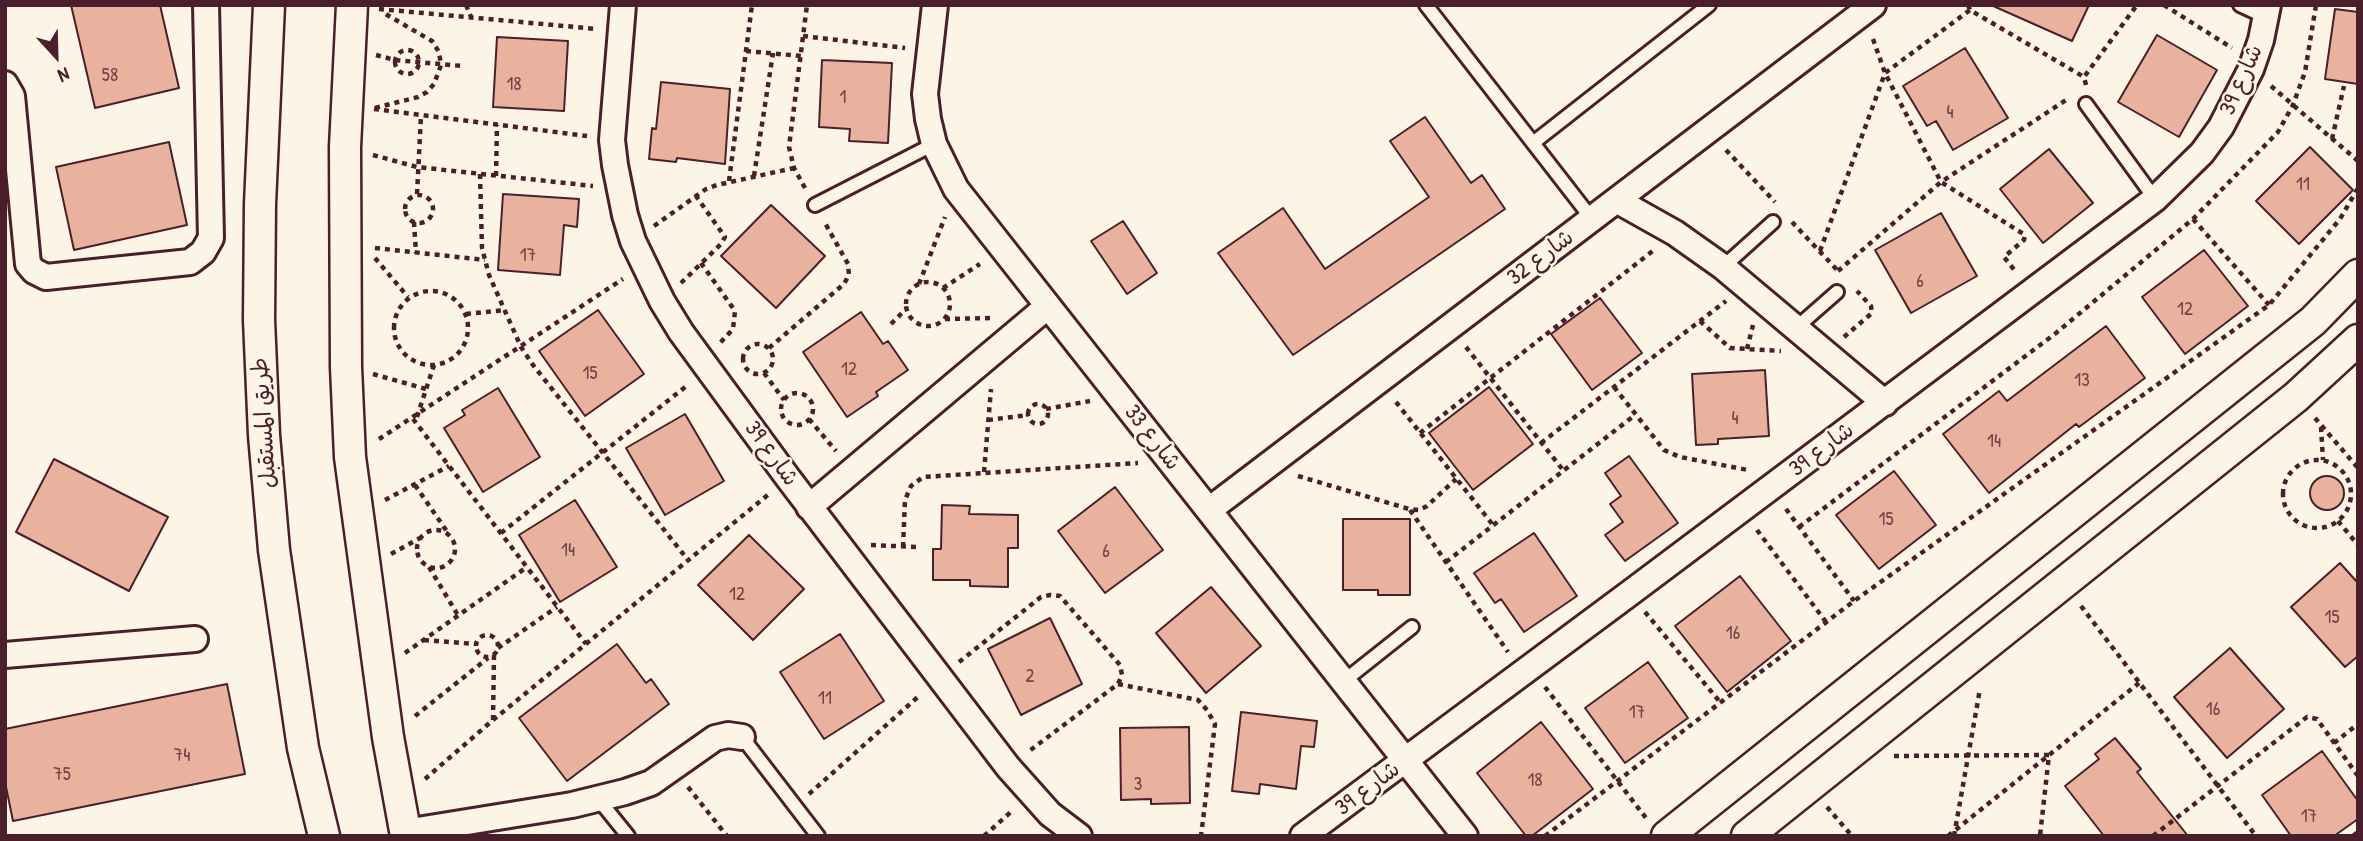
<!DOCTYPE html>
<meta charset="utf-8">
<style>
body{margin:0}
#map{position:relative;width:2363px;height:841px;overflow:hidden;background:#fcf5e5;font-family:"Patrick Hand",sans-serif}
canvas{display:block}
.frame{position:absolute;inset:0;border:7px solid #4a1f2b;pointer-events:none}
.north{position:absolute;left:21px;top:21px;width:70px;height:70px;-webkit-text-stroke:5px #fcf5e5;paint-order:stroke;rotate:158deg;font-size:19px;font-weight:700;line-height:28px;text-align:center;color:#4a1f2b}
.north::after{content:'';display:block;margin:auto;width:24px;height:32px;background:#4a1f2b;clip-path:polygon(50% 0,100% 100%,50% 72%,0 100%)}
</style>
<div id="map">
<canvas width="2363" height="841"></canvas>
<div class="frame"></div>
<div class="north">N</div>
</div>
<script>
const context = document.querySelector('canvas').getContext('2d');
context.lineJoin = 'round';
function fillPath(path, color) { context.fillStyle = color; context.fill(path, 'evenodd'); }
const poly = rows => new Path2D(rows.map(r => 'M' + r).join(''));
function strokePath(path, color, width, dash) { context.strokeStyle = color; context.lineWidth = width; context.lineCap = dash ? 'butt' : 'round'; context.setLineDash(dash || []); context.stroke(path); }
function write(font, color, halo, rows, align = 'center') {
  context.font = font + ' "Patrick Hand","Playpen Sans Arabic",sans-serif'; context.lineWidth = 5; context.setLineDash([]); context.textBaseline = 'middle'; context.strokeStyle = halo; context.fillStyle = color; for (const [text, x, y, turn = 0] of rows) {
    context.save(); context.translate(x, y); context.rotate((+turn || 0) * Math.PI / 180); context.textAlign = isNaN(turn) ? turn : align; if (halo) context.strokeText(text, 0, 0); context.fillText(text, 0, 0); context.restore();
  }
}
const building = poly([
 [71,5,160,5,179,88,95,108,71,5],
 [1991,5,2089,5,2072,41,1991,5],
 [2335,9,2358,12,2358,84,2325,79,2335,9],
 [2157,35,2217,70,2179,137,2118,102,2157,35],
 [497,37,568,41,564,111,493,107,497,37],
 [1965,48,2008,118,1953,150,1936,121,1927,126,1903,86,1965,48],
 [822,60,892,63,888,143,849,141,850,129,819,127,822,60],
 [661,82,730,89,725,164,677,158,676,162,649,159,652,128,656,129,661,82],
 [1425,117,1471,183,1482,175,1505,209,1293,355,1218,253,1283,208,1325,269,1429,197,1390,141,1425,117],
 [169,142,187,225,74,250,56,167,169,142],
 [2310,147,2353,190,2299,244,2256,201,2310,147],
 [2049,149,2093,203,2043,243,2000,189,2049,149],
 [503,194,579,199,577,227,564,225,560,275,498,270,503,194],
 [771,205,825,256,776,308,721,256,771,205],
 [1941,213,1977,276,1911,313,1875,250,1941,213],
 [1123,221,1157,273,1127,294,1091,241,1123,221],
 [2204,250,2248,306,2185,354,2142,297,2204,250],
 [1600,298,1642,353,1592,390,1551,334,1600,298],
 [598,310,644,374,585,416,539,351,598,310],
 [861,312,883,344,888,341,908,370,876,392,878,396,847,417,803,352,861,312],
 [2106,326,2145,378,2079,427,2076,424,1989,493,1943,434,1999,391,2007,401,2106,326],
 [1765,370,1769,436,1718,439,1718,444,1696,445,1692,374,1765,370],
 [1489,387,1533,444,1473,490,1429,433,1489,387],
 [498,388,540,457,483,492,444,428,465,415,462,410,498,388],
 [685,414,724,481,665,515,626,448,685,414],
 [1629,456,1678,523,1625,561,1605,535,1623,522,1610,504,1621,496,1605,473,1629,456],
 [54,459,168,517,129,591,16,532,54,459],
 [1894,471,1936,525,1879,569,1836,515,1894,471],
 '2310 493a17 17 0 1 1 34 0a17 17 0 1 1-34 0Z',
 [1115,487,1163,550,1105,593,1058,531,1115,487],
 [575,500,617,567,560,602,519,535,575,500],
 [942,505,970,506,969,514,1018,515,1018,548,1008,548,1008,587,970,586,970,580,933,580,933,549,941,549,942,505],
 [1343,519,1410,519,1410,595,1378,595,1378,590,1343,590,1343,519],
 [1534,533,1577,596,1524,632,1501,599,1495,603,1474,573,1534,533],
 [749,535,804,589,753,640,698,585,749,535],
 [2340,563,2358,583,2358,656,2345,667,2291,607,2340,563],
 [1740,576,1791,641,1727,692,1675,626,1740,576],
 [1211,587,1261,646,1206,693,1156,633,1211,587],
 [1050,618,1082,684,1021,715,988,649,1050,618],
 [840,634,884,701,824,739,780,672,840,634],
 [617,644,646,683,651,679,669,704,567,781,519,718,617,644],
 [2230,648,2284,709,2227,758,2174,697,2230,648],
 [1648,662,1688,718,1625,763,1585,708,1648,662],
 [227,684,245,774,13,821,5,782,5,729,227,684],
 [1241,712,1317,721,1314,747,1301,746,1296,789,1260,784,1259,794,1232,791,1241,712],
 [1541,722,1593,789,1532,836,1526,836,1477,773,1541,722],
 [1189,727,1190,803,1151,804,1151,799,1121,800,1120,728,1189,727],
 [2115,738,2141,769,2137,772,2188,836,2104,836,2065,786,2099,759,2095,754,2115,738],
 [2322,751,2358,801,2358,819,2334,836,2291,836,2262,795,2322,751]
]);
const path = poly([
 [466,5,471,17],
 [1968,5,1970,10,2084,77],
 [2164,5,2232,48],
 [379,9,597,29],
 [803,36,905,48],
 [1873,39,1885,73,1941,182,2025,235,2024,240,2004,257,2016,272],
 '395 62a12 12 0 1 1 24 0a12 12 0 1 1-24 0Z',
 [746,51,801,56],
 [376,55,395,60,462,66],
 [2086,85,2084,77,2137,5],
 [2271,86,2358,161],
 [375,108,418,97,427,92,434,84,441,65,439,52,432,41,382,12],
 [374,109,587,136],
 [2332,139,2344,86],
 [1726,150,1775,202],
 [373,155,417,167,593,186],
 [480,174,482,248,489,275,521,347,533,365,688,560],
 [496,176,497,125],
 [754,176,773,53],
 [729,181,752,5],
 [805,188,794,168,789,147,807,5],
 [417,194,421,116],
 '405 209a14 14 0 1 1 28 0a14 14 0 1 1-28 0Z',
 [2193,219,2269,305],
 [414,222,416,253],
 [1792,222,1839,272],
 [654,226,706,189,717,185,794,168],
 [375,248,485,260],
 [1820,251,1885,73,1970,10],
 [375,258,408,297],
 [701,263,735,311,733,329,720,343],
 [1838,271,1941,182,2066,100],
 '906 304a22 22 0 1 1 44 0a22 22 0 1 1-44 0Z',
 [681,283,721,244,725,237,696,196],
 [919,284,945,217],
 [943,288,980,264],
 '394 328a37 37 0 1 1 74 0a37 37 0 1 1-74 0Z',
 [466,314,505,310],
 [945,319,993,318],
 [1700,321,1730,348,1781,351],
 [891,324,906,309],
 [1844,337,1872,313,1871,306,1857,291],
 '743 359a15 15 0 1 1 30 0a15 15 0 1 1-30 0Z',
 [1466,347,1563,470],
 [769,348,844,284,849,275,848,264,825,223],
 [1747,349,1753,325],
 [764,373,784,400],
 [373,374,426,389],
 [1614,387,1664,450,1680,457,1748,470],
 '781 409a16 16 0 1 1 32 0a16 16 0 1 1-32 0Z',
 [1396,402,1493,525],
 '1028 414a10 10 0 1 1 20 0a10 10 0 1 1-20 0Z',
 [1046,409,1090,401],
 [417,417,434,365],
 [2315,418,2358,468],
 [413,419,586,644],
 [809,419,836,451],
 [988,420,1028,415],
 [2321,427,2323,460],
 [1420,433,1654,250],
 [379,439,623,279],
 [1541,443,1726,301],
 '2283 494a34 34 0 1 1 68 0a34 34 0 1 1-68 0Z',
 [984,472,991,389],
 [1298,476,1409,509,1419,510,1427,506,1456,479],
 [415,485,448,533],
 [385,500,449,466],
 [1786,509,1854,601],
 [1410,510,1508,652],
 [2338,521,2358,545],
 [1799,527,2056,333,2193,219,2278,132,2293,105,2305,72,2316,5],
 [1757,530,1826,622],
 '417 549a19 19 0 1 1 38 0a19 19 0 1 1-38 0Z',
 [501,533,689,384],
 [871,545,916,547],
 [903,547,905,500,911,486,923,477,1138,463],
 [391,554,420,538],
 [1446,562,1635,415],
 [429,567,459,617],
 [2081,606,2256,836],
 [1645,612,1720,702],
 '476 646a11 11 0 1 1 22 0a11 11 0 1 1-22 0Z',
 [424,640,475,644],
 [498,648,557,607],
 [405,653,527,567],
 [959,662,1041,597,1050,595,1060,596,1120,665,1122,675,1118,684,1028,752],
 [1118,684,1198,700,1207,710,1215,724,1201,836],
 [1545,687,1646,818],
 [415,716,488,658],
 [493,720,494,655],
 [2334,743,2358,724],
 [1894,756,2049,755,2040,836],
 [425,779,493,720,769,494],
 [688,787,727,836],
 [809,794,920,695],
 [1827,807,1852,836],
 [984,836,1012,811],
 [1545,836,1854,601,2269,305,2340,219,2358,188],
 [1948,836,2139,683],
 [1954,836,1980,689],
 [2153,836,2307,717,2317,719,2358,776],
 [2353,836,2358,832]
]);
const service = poly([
 [1426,5,1592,219],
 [2240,5,2266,17],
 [2086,104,2155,199],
 [1533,143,1709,5],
 [815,205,934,144],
 [1723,267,1773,222],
 [1796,328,1837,292],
 [1344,681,1412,627],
 [742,737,818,836],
 [599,800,628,836]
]);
const minor = poly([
 [623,5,612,140,615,165,625,215,633,241,662,301,681,332,788,478,1008,767,1050,814,1079,836],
 [935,5,925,94,928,119,934,144,956,189,1465,836],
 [5,84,12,96,28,264,34,271,46,277,190,262,203,252,211,238,206,5],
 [1618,201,1675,233,1723,267,1885,403],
 [809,507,1048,306],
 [1209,510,1873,5],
 [5,655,195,639],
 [405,832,572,805,625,792,651,783,715,738,728,735,742,737],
 [1303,836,1630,593,2155,199,2202,153,2221,127,2251,69,2261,40,2268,5]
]);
const tertiary = poly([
 [269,5,260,204,259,320,264,435,274,550,303,748,324,836],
 [352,5,345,147,346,367,350,457,388,737,406,836],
 [1667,836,2313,321,2358,275],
 [1747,836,2296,397,2358,340]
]);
const numberNames = [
 ["58",110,76],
 ["18",514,85],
 ["1",843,98],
 ["4",1950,113],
 ["11",2303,185],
 ["17",528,256],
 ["6",1920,282],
 ["12",2185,310],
 ["12",849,370],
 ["15",590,374],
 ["13",2082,381],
 ["4",1735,419],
 ["14",1994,442],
 ["15",1886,520],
 ["14",568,551],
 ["6",1106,552],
 ["12",737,595],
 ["15",2332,618],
 ["16",1733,634],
 ["2",1030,677],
 ["11",825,699],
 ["16",2213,710],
 ["17",1637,713],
 ["74",182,756],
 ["75",62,775],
 ["18",1535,781],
 ["3",1138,785],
 ["17",2309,817]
];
const streetNames = [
 ["شارع 39",2242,80,-66],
 ["شارع 32",1541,258,-37],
 ["طريق المستقبل",265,423,-94],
 ["شارع 33",1152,438,52],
 ["شارع 39",1822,450,-37],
 ["شارع 39",771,454,54],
 ["شارع 39",1368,789,-37]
];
fillPath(building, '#e9b29f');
strokePath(building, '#4a1f2b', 2);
strokePath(service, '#4a1f2b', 18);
strokePath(minor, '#4a1f2b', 30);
strokePath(tertiary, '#4a1f2b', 35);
strokePath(path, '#4a1f2b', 4.5, [5, 5]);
strokePath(service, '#fcf5e5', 12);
strokePath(minor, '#fcf5e5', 24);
strokePath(tertiary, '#fcf5e5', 30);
write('19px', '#724448', null, numberNames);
write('23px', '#4a1f2b', '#fcf5e5', streetNames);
</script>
